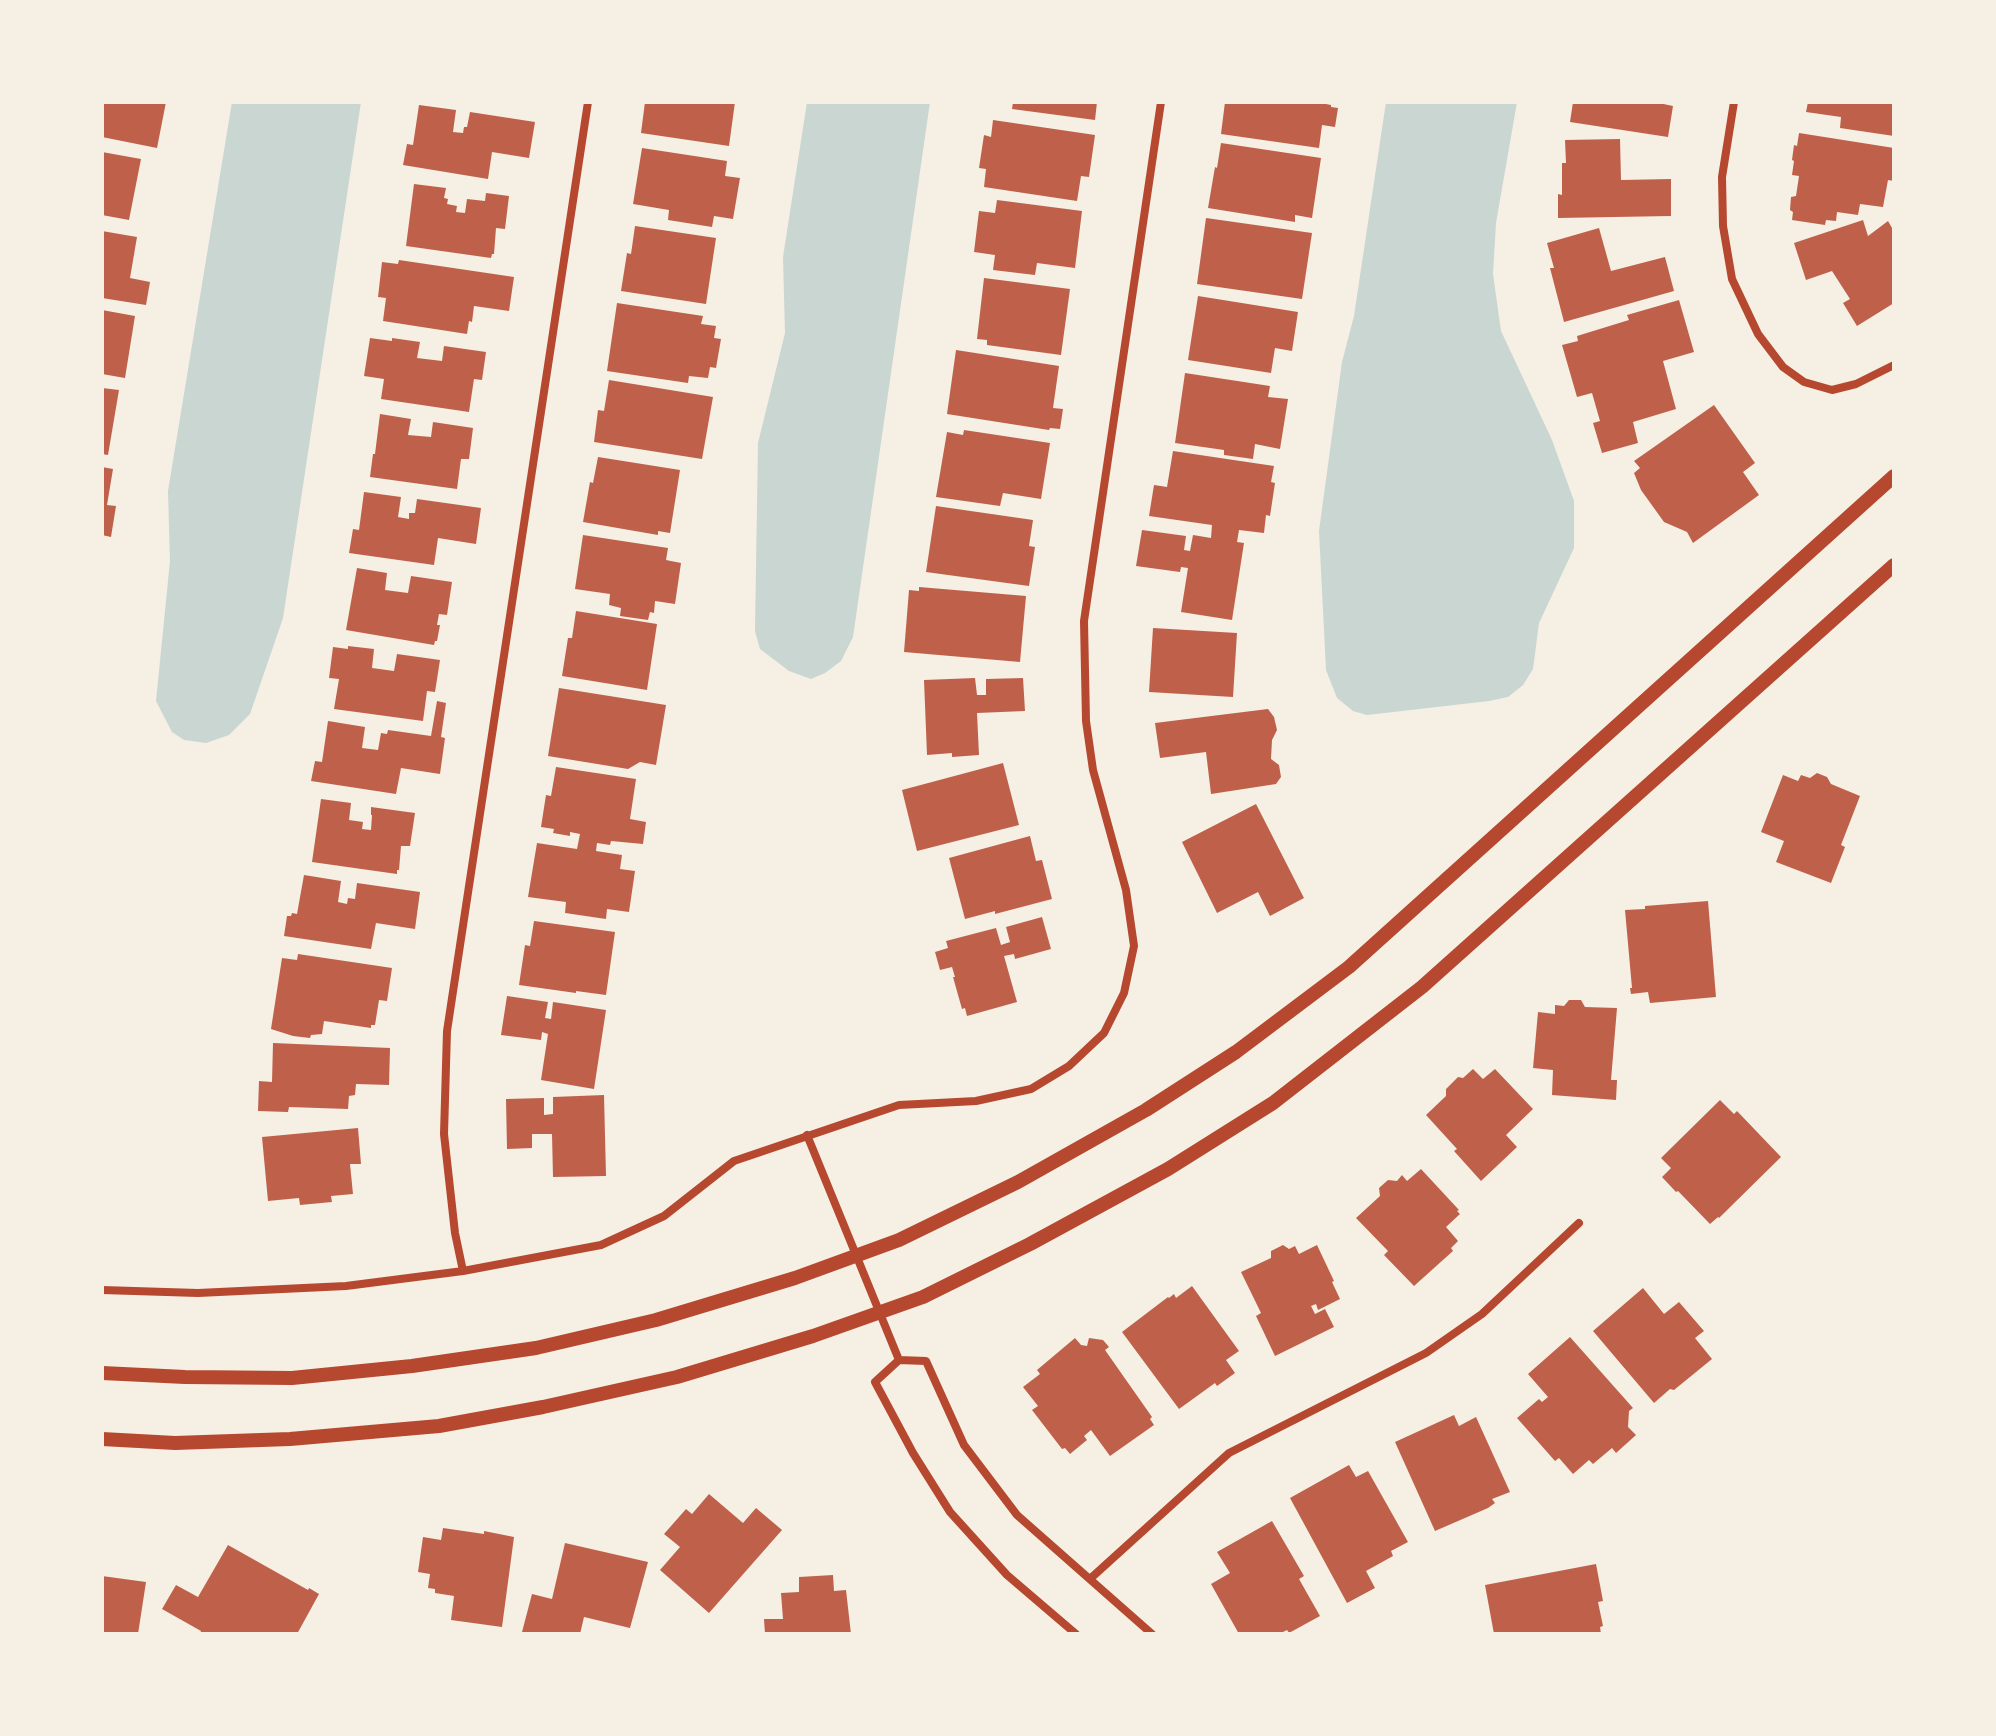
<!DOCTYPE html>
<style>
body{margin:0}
#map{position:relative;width:1996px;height:1736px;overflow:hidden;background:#f6efe4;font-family:"Open Sans",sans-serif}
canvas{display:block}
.frame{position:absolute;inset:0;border:104px solid #f6efe4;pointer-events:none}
</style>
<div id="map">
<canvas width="1996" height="1736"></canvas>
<div class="frame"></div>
</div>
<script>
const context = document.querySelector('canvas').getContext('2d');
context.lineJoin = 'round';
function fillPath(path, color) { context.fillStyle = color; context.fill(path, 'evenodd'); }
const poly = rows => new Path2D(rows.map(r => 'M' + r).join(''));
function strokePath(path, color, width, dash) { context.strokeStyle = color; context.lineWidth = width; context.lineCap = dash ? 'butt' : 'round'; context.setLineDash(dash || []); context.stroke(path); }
const water = poly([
 [232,102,361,102,283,618,250,714,229,735,206,743,184,740,172,732,156,701,170,561,168,491],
 [807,102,930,102,853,637,841,661,825,673,811,679,789,671,760,649,755,631,758,443,785,333,783,257],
 [1386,102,1517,102,1496,223,1493,274,1501,331,1552,440,1574,501,1574,548,1539,623,1533,669,1523,685,1508,697,1489,701,1367,715,1353,711,1337,698,1326,670,1319,531,1342,362,1354,316]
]);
const building = poly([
 [102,102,166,102,157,148,102,137],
 [645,102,735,102,729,146,641,133],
 [1013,102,1097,102,1095,120,1012,109],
 [1225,102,1326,102,1326,104,1331,105,1331,107,1338,108,1335,127,1322,125,1319,148,1221,134],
 [1573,102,1654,102,1673,106,1668,137,1570,122],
 [1808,102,1894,102,1894,136,1840,128,1841,117,1806,112],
 [419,105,456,110,453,132,463,133,464,127,467,127,470,112,535,122,529,158,492,152,488,179,403,165,407,144,413,145],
 [993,120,1095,135,1089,177,1081,176,1077,201,984,187,986,169,979,168,984,135,991,137],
 [1799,133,1894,148,1894,181,1888,180,1883,207,1860,204,1858,215,1837,212,1836,221,1826,220,1825,225,1792,220,1793,212,1790,210,1791,197,1796,196,1799,176,1792,175,1794,161,1792,160,1794,145,1797,146],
 [1620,139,1621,180,1671,179,1671,216,1558,218,1558,194,1562,195,1562,163,1566,163,1565,140],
 [1221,143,1321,158,1312,218,1295,215,1295,222,1208,208,1215,167,1217,168],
 [642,148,727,161,725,176,740,178,733,219,714,216,712,227,668,220,669,210,633,204],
 [102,152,141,159,129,220,102,215],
 [414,184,446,188,444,198,448,199,447,204,457,206,456,212,465,213,467,199,485,201,486,193,509,196,505,229,496,228,494,254,492,254,491,258,406,246],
 [997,200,1082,211,1075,268,1037,263,1035,275,993,270,995,255,974,252,979,211,995,213],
 [1206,218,1312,233,1302,299,1197,284],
 [1863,220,1868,236,1888,221,1892,228,1894,227,1894,303,1857,326,1843,303,1850,299,1832,271,1806,280,1794,243],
 [635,226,716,238,706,304,621,291,627,253,631,254],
 [1599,228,1611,271,1665,257,1674,291,1564,322,1550,268,1554,268,1547,243],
 [102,231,137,237,130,278,150,282,146,305,102,298],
 [399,260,514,277,509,311,474,306,472,322,469,321,467,334,383,321,386,298,378,297,382,262,398,264],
 [984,278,1070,289,1061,355,987,345,987,340,977,339],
 [1198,296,1298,312,1292,351,1275,348,1271,373,1188,360],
 [1679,300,1694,352,1663,361,1676,409,1633,422,1638,443,1602,453,1593,423,1600,421,1592,393,1577,397,1562,345,1578,341,1577,336,1629,320,1627,315],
 [617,303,703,316,701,324,716,326,714,338,721,339,716,368,710,367,708,378,689,376,688,383,607,371],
 [102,310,135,316,125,378,102,374],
 [370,338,392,341,392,338,420,342,417,358,442,361,444,346,486,352,482,380,474,379,469,412,381,399,384,379,364,376],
 [956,350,1059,366,1053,408,1063,409,1060,429,1050,428,1049,430,947,414],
 [1185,373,1270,386,1268,397,1288,399,1280,449,1255,444,1253,459,1224,455,1224,450,1175,443],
 [609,380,713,397,702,459,594,442,598,410,604,411],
 [102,388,119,390,108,455,102,454],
 [1714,405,1755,463,1743,472,1759,495,1693,543,1687,532,1664,522,1641,490,1634,473,1640,468,1634,461],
 [380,414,411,419,408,435,431,437,433,422,473,428,469,459,461,459,457,489,370,477,373,454,375,454],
 [964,430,1050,443,1041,499,1003,493,1000,506,936,497,947,432,963,435],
 [1173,451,1274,466,1271,482,1275,483,1270,516,1266,515,1264,533,1239,530,1237,542,1244,543,1232,620,1181,612,1188,568,1181,567,1180,572,1136,566,1142,530,1186,536,1184,550,1190,551,1193,535,1211,538,1212,525,1149,516,1154,485,1167,487],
 [598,457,680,470,670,533,658,531,658,535,583,522,590,482,593,483],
 [102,467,113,469,107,505,116,506,111,537,102,535],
 [364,492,401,497,398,517,409,519,409,513,415,513,417,499,481,508,476,544,438,538,434,565,349,553,353,529,359,530],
 [936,506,1033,520,1029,546,1035,547,1029,586,926,572],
 [583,535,668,548,666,560,681,563,675,604,655,601,654,613,650,612,648,620,620,616,621,608,609,605,610,594,575,589],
 [357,568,387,573,385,590,408,593,411,576,452,582,447,615,439,614,437,625,440,625,437,641,435,641,434,645,346,630],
 [919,587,1026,596,1020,662,904,652,909,590,919,591],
 [576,611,657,624,647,690,562,676,568,638,572,638],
 [1153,628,1237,633,1233,697,1149,692],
 [348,646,374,649,372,668,394,671,397,654,440,660,435,692,427,691,423,721,334,709,339,679,329,678,333,647,348,649],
 [975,678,977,695,986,695,986,679,1023,678,1025,711,977,713,979,755,952,757,952,753,927,755,924,680],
 [559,688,666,705,656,765,640,762,628,769,548,756],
 [437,701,446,703,441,737,445,738,440,774,401,768,396,794,311,781,315,761,322,762,328,721,365,727,362,748,378,750,381,733,387,734,388,730,431,736],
 [1268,709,1274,717,1277,730,1272,740,1271,759,1279,765,1281,777,1276,784,1211,794,1206,752,1160,758,1155,723],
 [1003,763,1019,825,917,851,902,790],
 [556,767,636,779,630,819,646,822,643,844,611,841,610,845,597,843,596,851,622,855,620,869,635,871,629,912,607,909,606,919,565,913,566,902,528,897,537,843,577,849,580,834,570,832,570,836,553,833,554,829,541,827,546,795,551,796],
 [1817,773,1827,777,1831,784,1860,796,1841,845,1845,847,1831,883,1776,862,1784,841,1761,832,1783,775,1798,781,1801,775,1810,778],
 [321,799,351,803,349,820,363,822,362,829,371,830,372,815,371,815,371,807,415,813,410,846,401,846,399,870,397,870,397,874,312,862],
 [1256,804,1304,898,1270,916,1258,892,1217,913,1182,842],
 [1030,836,1036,861,1042,860,1052,899,995,914,995,911,965,919,949,858],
 [304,875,341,881,338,902,347,904,348,898,355,899,357,883,420,892,415,929,376,923,371,949,284,936,287,916,291,916,292,913,297,914],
 [1708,901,1716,997,1650,1003,1648,992,1631,994,1630,988,1632,988,1625,910,1645,909,1645,906],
 [1042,917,1051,949,1015,959,1014,954,1004,956,1017,1002,967,1016,965,1008,962,1009,953,977,955,977,952,967,940,970,935,952,948,948,946,941,996,928,1001,945,1010,942,1006,927],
 [534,921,615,932,606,995,576,991,576,993,519,985,525,945,530,946],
 [298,954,392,968,387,1001,379,1000,375,1025,371,1025,371,1028,324,1021,322,1034,311,1035,310,1038,293,1036,271,1029,282,958,297,960],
 [507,996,548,1002,545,1018,551,1019,553,1002,606,1010,594,1089,541,1080,548,1034,542,1032,541,1040,501,1035],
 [1569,1000,1581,1000,1585,1007,1617,1008,1611,1080,1617,1080,1616,1100,1552,1095,1553,1070,1533,1068,1538,1012,1555,1014,1555,1005,1564,1006],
 [273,1043,390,1048,389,1085,356,1084,355,1095,349,1096,348,1109,289,1107,288,1112,258,1111,259,1081,272,1082],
 [1473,1069,1483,1079,1495,1069,1533,1109,1506,1135,1517,1147,1481,1181,1454,1151,1457,1149,1426,1115,1446,1096,1446,1089,1458,1077,1463,1078],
 [604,1095,606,1176,553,1177,552,1134,532,1134,532,1148,507,1149,506,1099,544,1098,544,1115,553,1114,553,1097],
 [1720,1100,1734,1114,1737,1111,1781,1157,1719,1218,1718,1217,1710,1224,1678,1191,1676,1192,1662,1177,1671,1168,1661,1158],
 [358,1128,361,1164,350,1164,353,1194,331,1196,332,1202,300,1205,299,1198,268,1201,262,1137],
 [1421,1169,1459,1210,1457,1211,1460,1214,1446,1227,1458,1241,1451,1248,1453,1251,1414,1286,1384,1255,1388,1251,1356,1218,1380,1196,1379,1188,1388,1180,1397,1181,1402,1175,1407,1181],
 [1283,1245,1289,1249,1295,1246,1299,1254,1317,1245,1334,1281,1332,1282,1340,1299,1318,1310,1316,1304,1311,1306,1315,1314,1325,1309,1334,1327,1275,1356,1256,1316,1261,1313,1241,1272,1271,1258,1271,1251],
 [1192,1286,1239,1351,1226,1360,1235,1373,1217,1386,1215,1383,1179,1409,1122,1332,1168,1297,1169,1298,1174,1294,1176,1298],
 [1643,1288,1664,1314,1679,1302,1704,1331,1695,1338,1712,1359,1674,1390,1670,1389,1654,1403,1593,1331],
 [1570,1337,1633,1408,1629,1411,1628,1427,1636,1435,1616,1453,1612,1448,1593,1464,1589,1460,1573,1474,1559,1458,1555,1461,1517,1418,1539,1399,1542,1402,1548,1397,1528,1374],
 [1075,1338,1081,1345,1087,1346,1089,1338,1103,1340,1109,1347,1105,1350,1152,1417,1150,1419,1154,1425,1110,1456,1091,1430,1084,1436,1087,1440,1070,1454,1065,1448,1062,1449,1032,1410,1038,1406,1023,1387,1040,1374,1037,1370],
 [1454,1415,1459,1426,1476,1417,1510,1492,1492,1499,1495,1503,1488,1508,1435,1531,1395,1442],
 [1349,1465,1356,1477,1368,1471,1408,1542,1391,1551,1393,1556,1366,1571,1375,1588,1347,1603,1290,1498],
 [709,1494,743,1523,756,1508,782,1530,709,1613,660,1570,680,1547,664,1534,686,1509,692,1514],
 [1272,1521,1304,1576,1299,1579,1320,1616,1289,1633,1287,1630,1279,1634,1239,1634,1211,1584,1230,1573,1217,1552],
 [443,1528,484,1534,484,1531,514,1537,502,1627,451,1620,454,1596,435,1593,435,1589,428,1588,430,1574,418,1572,423,1537,441,1540],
 [565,1543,648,1562,630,1628,584,1617,580,1634,529,1634,522,1632,532,1594,552,1599],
 [228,1545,308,1590,309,1588,319,1594,297,1634,200,1634,201,1631,162,1609,176,1585,198,1597],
 [1596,1564,1603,1601,1598,1602,1603,1626,1600,1627,1601,1634,1494,1634,1485,1585],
 [833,1575,834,1591,846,1590,851,1634,765,1634,764,1619,783,1619,781,1593,799,1592,799,1577],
 [102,1576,146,1582,138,1634,102,1634]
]);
const minor = poly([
 [1734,102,1722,177,1723,226,1732,279,1758,334,1783,367,1804,382,1832,390,1856,384,1894,365],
 [807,1135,899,1360],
 [463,1271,455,1233,444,1134,447,1031,588,102],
 [102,1290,198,1293,346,1286,463,1271,601,1245,664,1216,734,1161,899,1105,976,1101,1031,1089,1069,1066,1104,1033,1124,993,1134,946,1126,890,1093,770,1086,721,1084,621,1161,102],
 [1091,1578,1229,1453,1426,1353,1482,1314,1579,1223],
 [1076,1634,1007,1575,950,1512,913,1453,875,1382,899,1360,926,1361,964,1445,1017,1515,1152,1634]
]);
const tertiary = poly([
 [102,1373,185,1377,292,1378,412,1366,536,1348,656,1320,795,1278,899,1240,1018,1182,1146,1110,1236,1052,1349,967,1894,476],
 [102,1439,175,1443,290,1439,439,1426,543,1407,677,1377,813,1336,923,1297,1030,1244,1168,1169,1273,1103,1422,987,1894,565]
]);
fillPath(water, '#c9d6d2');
fillPath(building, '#bf614a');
strokePath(minor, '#b5482f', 8);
strokePath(tertiary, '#b5482f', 14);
</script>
